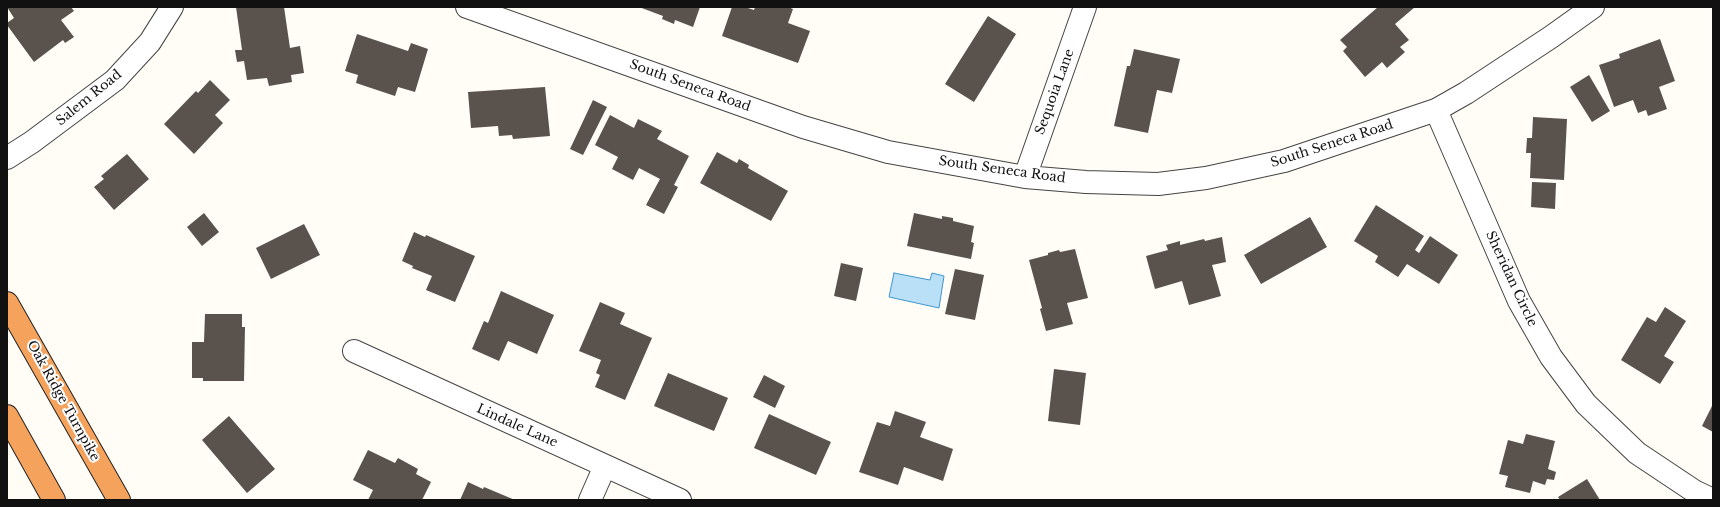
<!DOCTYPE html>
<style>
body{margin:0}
#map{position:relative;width:1720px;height:507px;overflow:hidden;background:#fffdf5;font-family:"Libre Baskerville",serif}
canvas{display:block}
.frame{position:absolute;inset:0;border:8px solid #111;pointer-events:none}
</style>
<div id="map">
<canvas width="1720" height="507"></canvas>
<div class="frame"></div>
</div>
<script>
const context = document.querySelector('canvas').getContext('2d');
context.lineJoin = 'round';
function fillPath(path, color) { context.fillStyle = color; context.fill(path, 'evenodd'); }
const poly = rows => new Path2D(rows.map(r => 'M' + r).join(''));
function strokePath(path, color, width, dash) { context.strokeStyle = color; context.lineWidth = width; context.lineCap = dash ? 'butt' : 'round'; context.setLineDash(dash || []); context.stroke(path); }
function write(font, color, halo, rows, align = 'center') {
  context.font = font + ' "Libre Baskerville",serif'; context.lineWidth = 4; context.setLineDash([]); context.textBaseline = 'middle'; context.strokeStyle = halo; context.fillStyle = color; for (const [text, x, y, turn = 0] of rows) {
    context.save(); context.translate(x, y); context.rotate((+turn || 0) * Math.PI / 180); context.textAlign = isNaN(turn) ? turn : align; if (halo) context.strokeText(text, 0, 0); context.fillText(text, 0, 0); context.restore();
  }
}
const water = poly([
 [894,273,930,280,932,273,944,276,939,308,889,297,894,273]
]);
const building = poly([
 [7,7,71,7,74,11,61,20,74,37,65,43,63,40,34,62,7,25,7,23,14,18],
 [236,7,284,7,290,48,300,46,304,73,291,75,292,82,269,86,267,78,247,80,244,61,237,62,235,50,242,50],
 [639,7,700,7,693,27,675,20,674,24,662,19,663,16],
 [732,7,745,7,754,10,755,7,788,7,793,9,788,23,810,31,798,63,722,36],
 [1378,7,1415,7,1395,24,1409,40,1400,47,1405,52,1387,68,1382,62,1365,77,1343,51,1347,47,1340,40],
 [988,16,1016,34,974,102,945,84],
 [357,34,408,51,411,43,428,49,415,92,398,87,395,96,356,83,358,75,345,71],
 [1660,39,1675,81,1659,87,1667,109,1648,116,1646,110,1638,113,1633,100,1614,107,1599,65,1620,58,1619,54],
 [1134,49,1180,59,1172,93,1157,90,1148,133,1114,126,1127,66,1130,66],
 [1589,75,1610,111,1592,122,1570,87],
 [210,80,230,100,215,115,223,123,194,154,164,124,196,91,198,93],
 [545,87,550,136,513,139,512,135,499,136,498,126,471,128,468,92],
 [593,100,607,107,583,155,570,149],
 [610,115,634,128,638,119,662,131,657,139,689,156,674,185,678,187,664,214,646,205,660,179,639,168,633,180,612,169,618,157,595,145],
 [1533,117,1567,119,1564,180,1530,178,1531,153,1526,153,1527,138,1532,138],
 [717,152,737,163,739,159,749,165,748,168,788,191,771,221,700,183],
 [127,154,149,179,114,210,94,187,104,179,101,176],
 [1532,182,1556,183,1555,209,1531,207],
 [1376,205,1424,236,1415,250,1419,253,1430,236,1458,255,1439,284,1407,264,1398,277,1375,262,1378,256,1354,241],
 [204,213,219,232,202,246,187,227],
 [914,213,942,219,942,216,953,218,953,221,974,226,971,242,974,243,971,259,907,246],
 [1310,217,1327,247,1261,284,1244,255],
 [304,224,320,255,271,279,256,248],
 [414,232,425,237,426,235,475,256,455,302,426,290,432,276,412,268,413,266,402,261],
 [1222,237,1226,262,1212,265,1221,296,1189,305,1182,281,1155,289,1146,256,1168,250,1166,245,1180,241,1180,245,1204,239,1205,241],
 [1075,249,1088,298,1067,303,1073,324,1046,331,1040,309,1042,308,1029,260,1048,255,1048,253,1059,250,1060,252],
 [841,263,863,268,856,301,834,296],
 [955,269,984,275,975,320,945,314],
 [501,291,554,315,537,354,508,341,499,361,472,349,484,321,488,323],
 [600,302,625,313,620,324,652,338,625,400,595,387,600,375,596,373,601,360,579,351],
 [1665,307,1686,321,1664,356,1674,362,1660,384,1621,360,1647,317,1656,322],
 [205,314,242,314,242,327,245,327,244,381,203,381,203,378,192,378,192,342,204,342],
 [1054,369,1086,373,1080,425,1048,421],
 [668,373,728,398,714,431,654,406],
 [764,375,785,386,775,408,753,397],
 [1713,404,1713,432,1702,426],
 [895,411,926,422,920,437,953,449,943,481,904,467,898,485,859,472,877,422,890,426],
 [769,414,831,442,816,475,754,448],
 [229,416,275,469,247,493,202,440],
 [1526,434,1555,441,1548,469,1556,472,1554,480,1547,479,1545,485,1533,481,1530,493,1505,487,1508,476,1499,474,1508,440,1523,444],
 [368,450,395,463,398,458,418,469,416,474,431,482,422,500,368,500,373,490,353,480],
 [1587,479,1600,500,1560,500,1558,497],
 [468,482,483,489,484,487,515,500,460,500]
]);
const minor = poly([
 [467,7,803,127,888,152,1025,177,1086,182,1158,184,1206,178,1284,161,1436,110,1466,93,1551,37,1593,7],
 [1436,110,1519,301,1551,357,1586,404,1637,453,1694,491,1713,500],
 [7,158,32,142,115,80,150,42,172,7],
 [1025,177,1085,7],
 [354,351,680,500],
 [590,500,605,466]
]);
const highway = poly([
 [7,303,119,500],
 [7,416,54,500]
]);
const streetNames = [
 ["South Seneca Road",690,86,20],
 ["Sequoia Lane",1055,92,-70],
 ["Salem Road",89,98,-39],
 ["South Seneca Road",1332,144,-18],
 ["South Seneca Road",1002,170,8],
 ["Sheridan Circle",1511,279,65],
 ["Oak Ridge Turnpike",63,401,61],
 ["Lindale Lane",517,426,24]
];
fillPath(water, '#b9e0f7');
strokePath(water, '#3f96cf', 1);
fillPath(building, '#5a524d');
strokePath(minor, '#444', 24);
strokePath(highway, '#222', 24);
strokePath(minor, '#fff', 22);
strokePath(highway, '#f5a25d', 22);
write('13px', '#111', '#fff', streetNames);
</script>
